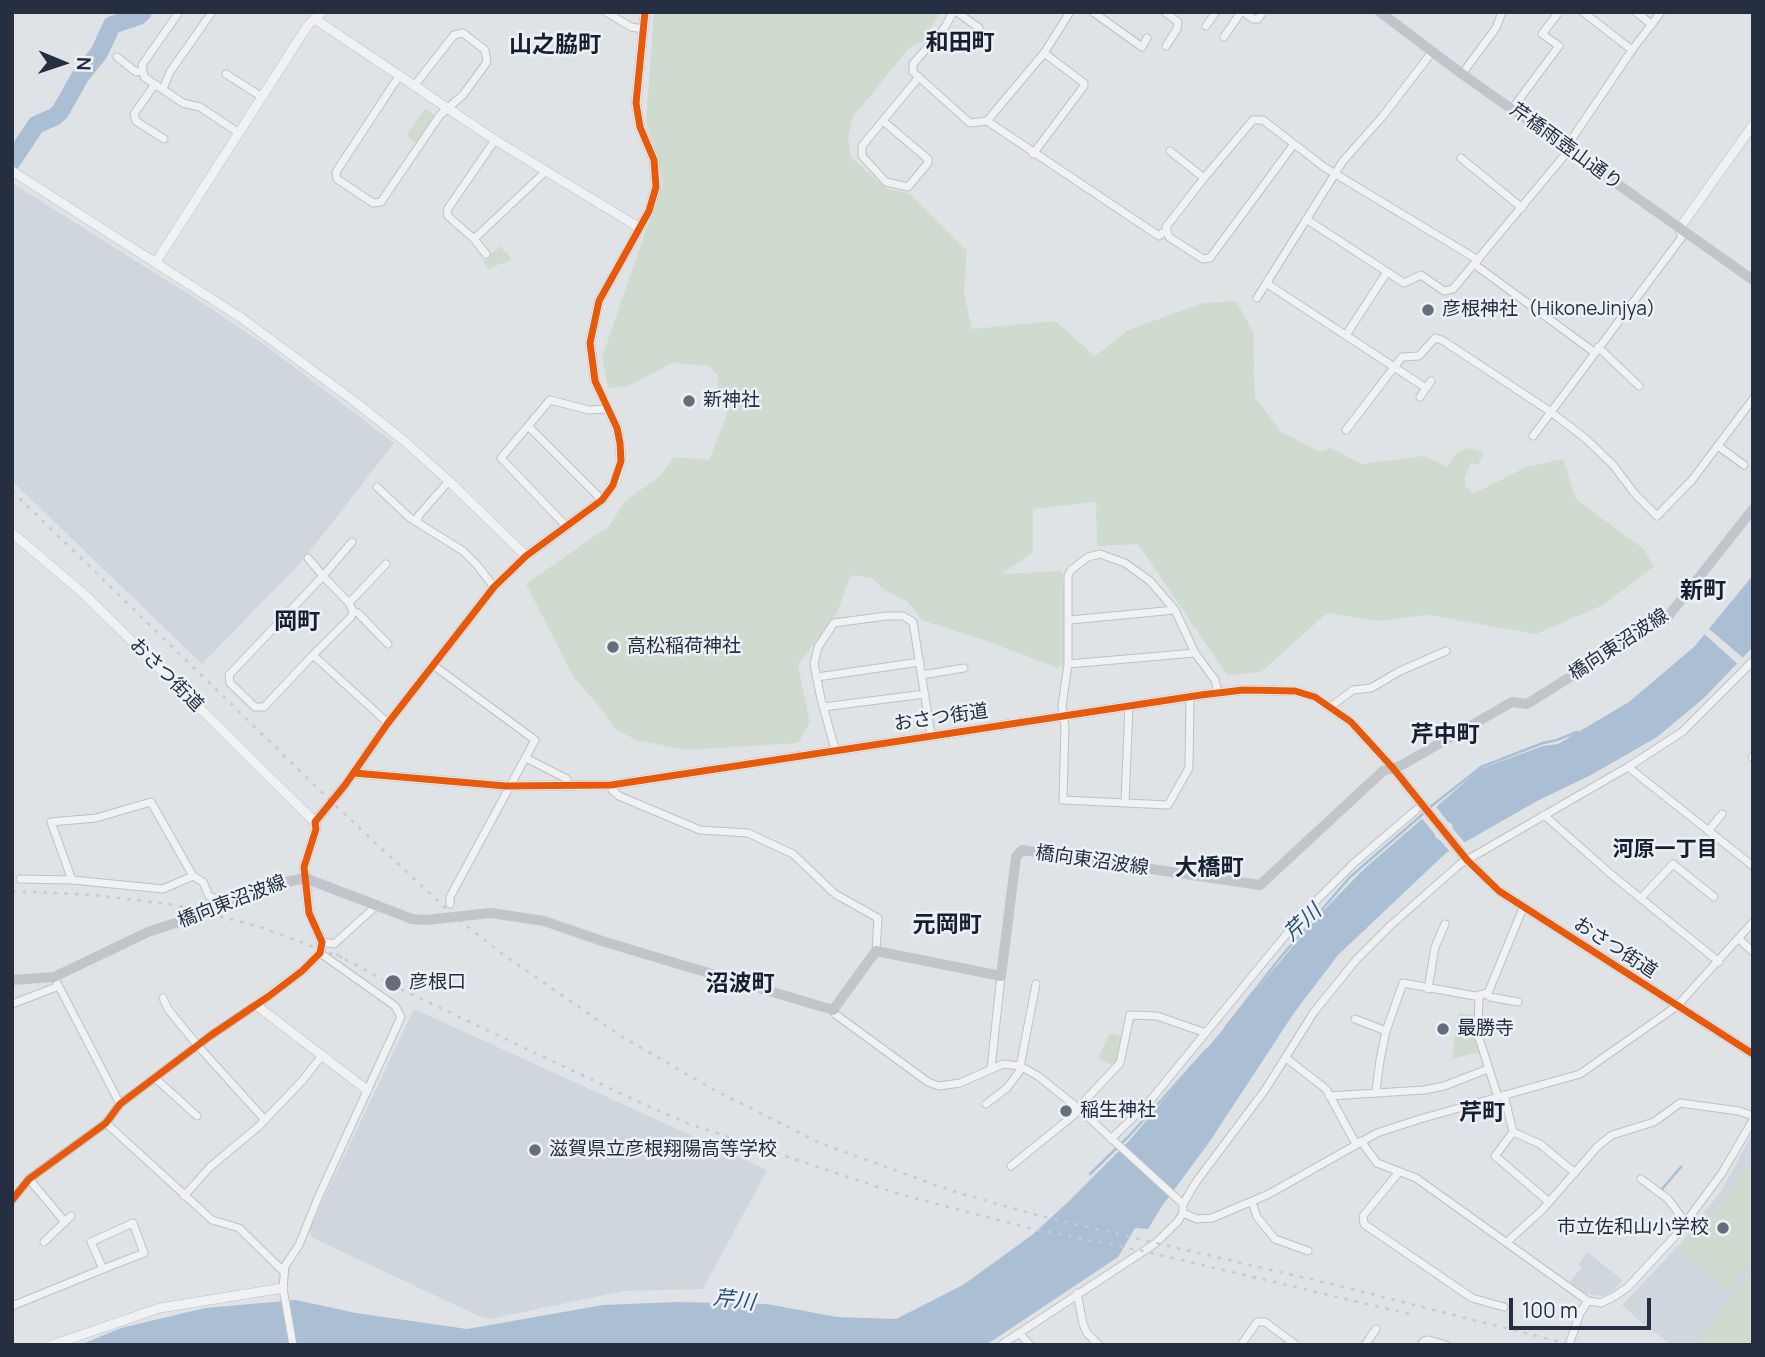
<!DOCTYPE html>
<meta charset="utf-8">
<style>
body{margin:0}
#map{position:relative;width:1765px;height:1357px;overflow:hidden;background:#e0e3e6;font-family:Manrope,sans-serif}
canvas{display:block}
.frame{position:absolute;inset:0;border:14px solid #252f41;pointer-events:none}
.north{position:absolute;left:28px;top:28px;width:70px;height:70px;-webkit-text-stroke:5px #ecf1f6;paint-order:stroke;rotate:92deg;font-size:19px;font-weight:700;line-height:28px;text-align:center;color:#252f41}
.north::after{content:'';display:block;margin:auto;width:24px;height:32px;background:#252f41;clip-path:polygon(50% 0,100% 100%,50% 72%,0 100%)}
.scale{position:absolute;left:1509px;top:1298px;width:142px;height:32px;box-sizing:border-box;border:4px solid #252f41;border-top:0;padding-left:9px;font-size:21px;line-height:24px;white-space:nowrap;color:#252f41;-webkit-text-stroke:5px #ecf1f6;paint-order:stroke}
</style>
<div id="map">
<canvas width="1765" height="1357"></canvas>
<div class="frame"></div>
<div class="north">N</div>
<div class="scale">100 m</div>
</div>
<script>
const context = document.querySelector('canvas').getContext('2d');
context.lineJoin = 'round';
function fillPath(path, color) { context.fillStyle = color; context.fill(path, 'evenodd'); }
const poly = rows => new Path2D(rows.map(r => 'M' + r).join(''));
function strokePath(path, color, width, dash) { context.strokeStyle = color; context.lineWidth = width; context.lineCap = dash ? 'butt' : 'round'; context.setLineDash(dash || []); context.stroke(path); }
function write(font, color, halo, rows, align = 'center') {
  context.font = font + ' Manrope,"Noto Sans JP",sans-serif'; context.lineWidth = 5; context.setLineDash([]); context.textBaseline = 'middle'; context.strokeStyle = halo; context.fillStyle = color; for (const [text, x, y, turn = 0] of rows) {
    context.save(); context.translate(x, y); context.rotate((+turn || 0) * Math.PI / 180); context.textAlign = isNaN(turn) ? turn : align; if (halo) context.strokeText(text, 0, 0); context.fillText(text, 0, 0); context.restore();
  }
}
const built = poly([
 [12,183,201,302,265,345,394,443,304,559,202,664,12,481],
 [414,1009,767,1170,703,1289,624,1291,489,1319,481,1317,313,1238,309,1230],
 [1753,1132,1753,1345,1672,1345,1643,1324,1622,1305,1682,1242,1703,1214,1722,1190],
 [1587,1252,1623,1280,1612,1291,1603,1296,1586,1294,1569,1283,1582,1267,1579,1264]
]);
const green = poly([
 [654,12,940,12,922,42,909,48,853,117,848,138,851,157,887,189,909,193,967,251,964,293,972,329,1055,321,1095,356,1128,330,1203,303,1236,301,1253,332,1255,398,1282,432,1320,452,1331,448,1361,464,1424,456,1448,467,1456,453,1468,448,1484,452,1478,465,1471,463,1465,477,1465,485,1473,494,1526,467,1563,459,1576,499,1644,549,1654,567,1603,605,1536,634,1428,615,1377,621,1327,613,1261,672,1227,675,1138,544,1097,546,1096,502,1033,509,1033,552,1002,574,1062,571,1067,620,1064,664,1058,668,984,640,921,620,908,602,883,589,872,578,851,575,837,613,798,665,810,723,798,743,687,750,636,740,614,728,604,712,574,678,526,584,609,526,625,501,660,476,674,457,709,460,727,414,726,402,717,397,718,376,710,366,672,363,628,386,608,388,602,357,663,181,646,121],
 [425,109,435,115,417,143,406,136],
 [500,246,512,259,488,269,483,261],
 [1458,1013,1476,1015,1474,1028,1479,1052,1452,1059],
 [1110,1033,1123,1036,1117,1063,1112,1062,1111,1065,1098,1058],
 [1752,1159,1753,1259,1727,1290,1678,1249,1705,1216,1711,1220],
 [1753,1268,1753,1345,1694,1345]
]);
const water = poly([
 [1753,575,1753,647,1705,697,1657,737,1591,775,1537,801,1446,853,1338,955,1294,1013,1208,1144,1162,1206,1148,1229,1135,1228,1118,1257,986,1345,80,1345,121,1328,205,1308,296,1300,356,1313,467,1329,603,1305,677,1302,767,1304,837,1317,896,1319,963,1285,1032,1235,1067,1203,1129,1141,1321,913,1365,868,1480,769,1543,746,1558,744,1629,702,1695,646]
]);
const pier = poly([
 [1708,628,1742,657,1747,658,1740,666,1703,633],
 [1434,804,1448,822,1452,824,1453,829,1466,844,1451,853,1440,840,1436,838,1434,833,1420,816]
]);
const stream = poly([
 [1429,808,1481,767,1543,743,1557,740,1577,732,1577,734],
 [1225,1028,1280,958,1350,877,1424,813],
 [1090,1174,1130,1135,1207,1049],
 [1662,1189,1681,1167]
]);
const river = poly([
 [12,161,36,125,54,117,60,112,81,75,99,53,112,25,139,16,143,12]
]);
const minor = poly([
 [179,12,142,65,144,77,183,103,200,107,239,133],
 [606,12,631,27,644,29],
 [953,12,945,27,913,64,913,72,970,123,987,121,1159,236,1162,233,1167,232],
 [957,12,979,28],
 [1093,12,1142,47,1147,38],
 [1165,12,1178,22,1177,29,1166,46],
 [1244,12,1253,19,1258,19,1263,12],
 [1583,12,1632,50],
 [1636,12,1651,24],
 [1206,26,1216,12],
 [1224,37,1241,12],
 [117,57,136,72,143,71],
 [226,74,262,97],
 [1462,74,1496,28,1502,12],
 [399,76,336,172,337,179,373,203,381,202,440,115,463,95,487,62,485,50,463,33,454,35,414,86],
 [155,84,134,114,136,121,164,139],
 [163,89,170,72,212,12],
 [1512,109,1559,46,1542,34,1559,12],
 [883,121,928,159,928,163,908,187,886,182,862,156,862,146,919,77],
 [987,121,1044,53,1070,12],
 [1294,144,1210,258,1203,259,1169,237,1166,227,1204,178,1253,120,1263,120,1324,167,1478,260],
 [1170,151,1204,178],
 [1033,154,1084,86,1084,83,1044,53],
 [1461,158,1522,208],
 [1306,219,1404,283,1421,275,1444,291,1453,289,1569,150,1569,143,1632,50,1661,12],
 [474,239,545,172],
 [486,254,474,239,448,216,447,210,495,140],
 [1474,264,1594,352],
 [1268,280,1269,285,1426,388],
 [1257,298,1343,161,1383,116,1432,52],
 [1346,335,1387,272],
 [1598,347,1639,386],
 [1420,397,1431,381],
 [528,426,501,458,567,527],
 [1346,430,1402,357,1419,356,1435,338,1442,340,1551,412,1586,439,1613,465,1635,494,1657,516,1692,480,1753,399],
 [1533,436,1682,237,1679,229],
 [1718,446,1744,465],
 [377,487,410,518,463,551,477,565,494,587],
 [602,500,528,426,550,400,589,410,608,409],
 [416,522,419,515,449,481],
 [308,558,323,576,352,542],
 [349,603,386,564],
 [353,611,358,613,388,644],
 [1070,620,1175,610],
 [313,655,351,617,353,611,349,603,323,576,229,675,230,683,255,707,264,707,313,655,388,723],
 [1068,664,1195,653],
 [433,665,535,740,450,897,450,904],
 [922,675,964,668],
 [817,677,920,662],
 [1190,697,1189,768,1168,805,1063,800,1065,727,1062,706,1068,664,1068,576,1071,570,1088,557,1100,554,1125,563,1150,581,1175,610,1195,653,1215,680,1218,693],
 [823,707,925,694],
 [1330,707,1353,690,1371,688,1400,671,1446,651],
 [835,749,821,699,814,664,818,647,834,623,886,616,903,616,913,622,931,735],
 [1752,757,1753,757],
 [526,758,567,779,567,787],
 [1628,767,1753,866],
 [611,785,612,790,619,796,700,830,748,833,793,854,835,894,878,918,876,951],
 [1125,803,1129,706],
 [1544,815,1612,875,1719,962],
 [1708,831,1722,814],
 [20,879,72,880,163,889,193,876,203,882,209,896,226,902],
 [72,880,51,822,96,818,151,802,193,876],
 [1641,898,1673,864,1714,897],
 [1739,939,1753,952],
 [322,942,334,944,376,906],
 [54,977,120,1104],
 [1428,989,1435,947,1445,924],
 [1486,994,1490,997,1518,1002],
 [1479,996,1478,1035,1498,1097],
 [163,998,168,1009,198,1046,265,1120],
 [12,1004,59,986],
 [833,1010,835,1014,928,1082,939,1086,960,1083,1003,1064,1020,1066,1038,1076,1078,1108,1183,1204,1183,1213,1178,1221,1156,1243,1001,1345],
 [1355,1019,1386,1031],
 [1286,1058,1326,1089,1356,1144],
 [991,1068,1001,976],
 [155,1078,197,1116],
 [1376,1091,1380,1060,1386,1031,1403,983,1475,996,1488,993,1523,908],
 [1504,1095,1513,1132,1540,1144,1575,1173],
 [1329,1096,1424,1090,1444,1086,1488,1069],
 [986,1104,1007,1088,1019,1072,1036,984],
 [1078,1108,1120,1063,1130,1015,1157,1016,1206,1033],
 [106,1123,212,1220,239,1228,284,1272],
 [1513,1132,1495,1156,1549,1202],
 [1111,1139,1149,1102,1303,914,1354,863,1416,810],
 [1361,1141,1377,1163,1416,1178,1588,1301,1601,1303,1615,1296,1628,1287,1677,1234,1722,1173,1753,1120],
 [1011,1166,1080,1110],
 [1399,1172,1363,1216,1364,1224,1472,1298,1504,1307],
 [29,1179,65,1222],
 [1641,1179,1668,1199,1686,1223],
 [184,1196,210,1167,259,1126,302,1081,321,1057],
 [12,1200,29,1179,106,1123,120,1104,210,1036,256,1005],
 [1252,1202,1257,1217,1275,1239,1308,1251],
 [1183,1204,1196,1182,1265,1090,1314,1012,1356,960,1391,925,1460,864,1628,767,1682,732,1753,661],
 [1183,1213,1197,1219,1212,1218,1269,1194,1377,1133,1420,1119,1580,1074,1677,1006,1753,922],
 [44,1242,71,1216],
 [1507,1242,1542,1210,1598,1146,1612,1135,1654,1122,1680,1103,1739,1111,1753,1116],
 [1077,1293,1083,1324,1087,1333,1099,1345],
 [12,1306,103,1269,144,1253,133,1223,91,1242,103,1269],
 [1019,1333,1030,1345],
 [293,1345,283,1288,285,1266,299,1245,318,1198,401,1017,395,1006,320,953],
 [1241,1345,1257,1322,1265,1322,1296,1345],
 [1365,1345,1376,1329],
 [1421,1345,1424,1341,1429,1340,1446,1345],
 [1569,1345,1580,1313,1588,1301]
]);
const tertiary = poly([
 [315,19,495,140,640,228],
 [12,171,240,317,354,401,402,439,449,481,526,556],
 [1679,229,1753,125],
 [156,262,308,25,322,12],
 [12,533,84,594,315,822],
 [354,773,506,786,611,785,1201,695,1243,690,1295,691,1315,697,1351,722,1392,767,1467,860,1499,891,1753,1054],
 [367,1090,256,1005,302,971,320,953,322,942,309,913,304,867,316,829,315,822,345,785,388,723,494,587,526,556,602,500,616,480,621,461,620,443,617,428,595,381,590,343,599,301,649,211,656,187,654,160,640,127,636,103,645,12],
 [52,1345,160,1308,283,1288]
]);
const secondary = poly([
 [1380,12,1462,74,1753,280],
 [12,980,54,977,148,932,206,913,259,888,305,878,412,919,426,920,491,913,544,921,605,942,833,1010,876,951,1001,976,1016,857,1022,850,1260,885,1383,771,1402,765,1512,702,1527,704,1640,633,1666,619,1753,509]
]);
const rail = poly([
 [12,491,337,807,454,916,501,953,619,1035,714,1090,820,1143,952,1191,1041,1216,1348,1288,1572,1345],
 [12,891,94,895,176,905,260,927,344,958],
 [336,954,392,985,641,1103,687,1123,791,1158,899,1194,1033,1229,1143,1251,1409,1314]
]);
const cycleway = poly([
 [354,773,506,786,611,785,1201,695,1243,690,1295,691,1315,697,1351,722,1392,767,1467,860,1499,891,1753,1054],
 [12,1200,29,1179,106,1123,120,1104,210,1036,269,996,302,971,320,953,322,942,309,913,304,867,316,829,315,822,345,785,388,723,494,587,526,556,602,500,613,485,621,461,620,443,617,428,595,381,590,343,599,301,649,211,656,187,654,160,640,127,636,103,645,12]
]);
const markers = [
 [1428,310,7,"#666e7b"],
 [689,401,7,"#666e7b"],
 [613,647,7,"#666e7b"],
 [393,983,9,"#666e7b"],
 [1443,1029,7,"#666e7b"],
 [1066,1111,7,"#666e7b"],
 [535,1150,7,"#666e7b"],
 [1723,1228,7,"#666e7b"]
];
const streetNames = [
 ["芹橋雨壺山通り",1566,147,36],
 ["橋向東沼波線",1619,645,-33],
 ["おさつ街道",166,675,45],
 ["おさつ街道",941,718,-8],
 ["橋向東沼波線",1092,861,8],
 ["橋向東沼波線",232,902,-21],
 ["おさつ街道",1615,948,33]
];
const poiNames = [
 ["彦根神社（HikoneJinjya）",1442,310],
 ["新神社",703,401],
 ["高松稲荷神社",627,647],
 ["彦根口",409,983],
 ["最勝寺",1457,1029],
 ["稲生神社",1080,1111],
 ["滋賀県立彦根翔陽高等学校",549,1150],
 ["市立佐和山小学校",1709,1228,"right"]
];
const neighbourhoodNames = [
 ["河原一丁目",1665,850]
];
const waterNames = [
 ["芹川",1303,923,-43],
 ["芹川",734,1301,7]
];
const quarterNames = [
 ["和田町",960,44],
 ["山之脇町",555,46],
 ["新町",1703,592],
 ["岡町",297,623],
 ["芹中町",1445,736],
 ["大橋町",1209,869],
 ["元岡町",947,926],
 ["沼波町",740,985],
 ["芹町",1482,1114]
];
fillPath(built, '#d0d6dd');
fillPath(green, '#d0dbcf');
fillPath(water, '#aabfd4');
fillPath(pier, '#e0e3e6');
strokePath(stream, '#aabfd4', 2.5);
strokePath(river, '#aabfd4', 18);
strokePath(minor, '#bec1c4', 9);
strokePath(tertiary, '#bec1c4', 10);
strokePath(minor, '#eff1f3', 7);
strokePath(tertiary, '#eff1f3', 9);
strokePath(secondary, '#c1c4c9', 10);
strokePath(rail, '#c8cace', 2.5, [3.5, 7]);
strokePath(cycleway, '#e8590c', 7);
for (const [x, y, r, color] of markers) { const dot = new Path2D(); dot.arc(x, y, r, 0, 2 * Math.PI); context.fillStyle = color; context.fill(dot); strokePath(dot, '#ecf1f6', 2.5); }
write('19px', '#252f41', '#ecf1f6', streetNames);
write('19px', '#252f41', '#ecf1f6', poiNames, 'left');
write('bold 21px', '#172031', '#ecf1f6', neighbourhoodNames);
write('italic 21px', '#2a4e79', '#ecf1f6', waterNames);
write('bold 23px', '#172031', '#ecf1f6', quarterNames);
</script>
